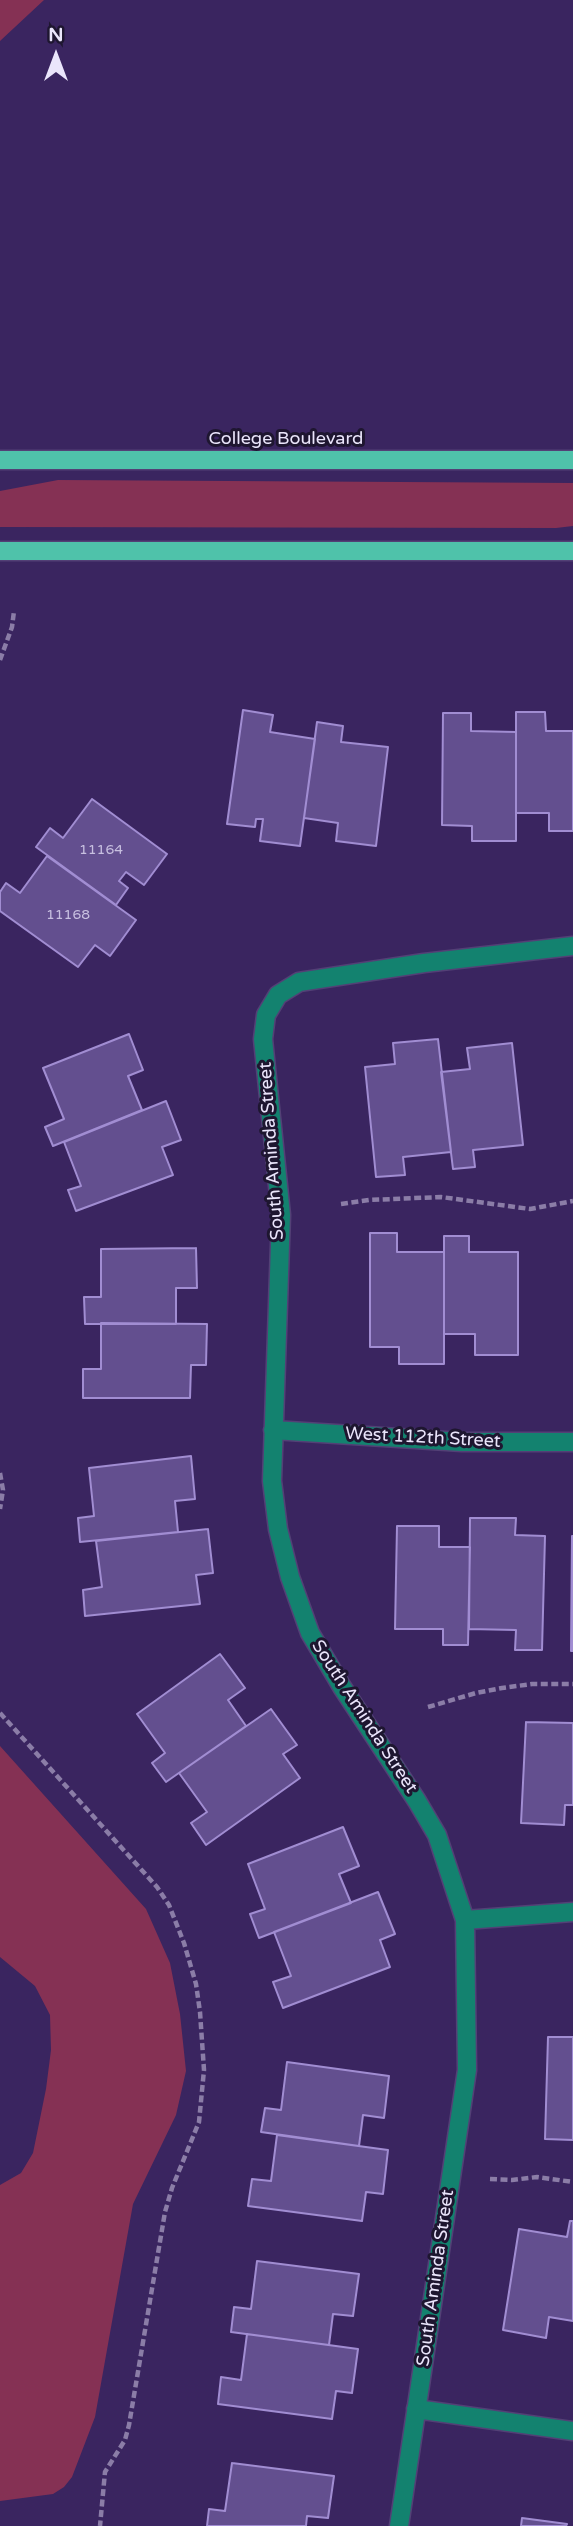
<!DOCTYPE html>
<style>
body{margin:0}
#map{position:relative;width:573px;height:2526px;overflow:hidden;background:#3a2560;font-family:"Varela Round",sans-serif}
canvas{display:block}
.north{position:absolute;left:21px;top:21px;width:70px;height:70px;-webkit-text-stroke:5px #1e1630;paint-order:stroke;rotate:0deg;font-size:19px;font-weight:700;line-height:28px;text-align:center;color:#eae5fb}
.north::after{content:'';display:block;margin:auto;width:24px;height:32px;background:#eae5fb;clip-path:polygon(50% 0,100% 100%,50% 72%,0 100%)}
</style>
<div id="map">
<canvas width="573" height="2526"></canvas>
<div class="north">N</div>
</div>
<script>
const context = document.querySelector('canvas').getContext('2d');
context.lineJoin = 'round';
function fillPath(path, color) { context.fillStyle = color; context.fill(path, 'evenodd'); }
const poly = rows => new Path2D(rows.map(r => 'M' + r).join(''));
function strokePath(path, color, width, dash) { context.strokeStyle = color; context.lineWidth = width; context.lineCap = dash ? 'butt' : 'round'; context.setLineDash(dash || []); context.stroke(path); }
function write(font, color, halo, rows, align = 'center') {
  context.font = font + ' "Varela Round",sans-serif'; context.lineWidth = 6; context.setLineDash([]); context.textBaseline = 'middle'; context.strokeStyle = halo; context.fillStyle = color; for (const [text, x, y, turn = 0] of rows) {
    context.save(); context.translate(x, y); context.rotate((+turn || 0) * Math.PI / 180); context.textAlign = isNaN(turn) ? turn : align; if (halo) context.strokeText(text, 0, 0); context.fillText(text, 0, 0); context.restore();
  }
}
const green = poly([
 [0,0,44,0,0,41],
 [58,480,573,483,573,526,556,528,0,527,0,491],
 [0,1746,146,1909,170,1963,180,2014,186,2071,176,2115,133,2204,95,2417,72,2477,64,2487,53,2494,0,2501,0,2185,21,2173,33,2153,46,2089,51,2050,50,2015,35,1986,0,1957]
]);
const building = poly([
 [243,710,273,715,270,732,315,739,300,846,260,841,263,819,256,819,255,827,227,824,243,710],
 [516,712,545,712,546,731,573,731,573,831,549,831,549,813,516,813,516,712],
 [443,713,471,713,471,731,516,732,516,841,472,841,472,826,442,825,443,713],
 [317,722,343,726,341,742,388,747,376,846,336,841,338,823,304,818,317,722],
 [92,799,167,854,144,885,126,872,119,881,128,888,116,905,36,847,50,828,63,838,92,799],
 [47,856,136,920,110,956,95,945,78,967,0,911,0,892,6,883,20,893,47,856],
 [129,1034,143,1070,128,1076,142,1110,53,1146,45,1127,64,1119,43,1068,129,1034],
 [438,1039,451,1152,403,1157,405,1175,376,1177,365,1067,395,1064,393,1043,438,1039],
 [512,1043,523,1145,473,1150,475,1167,453,1169,441,1072,470,1069,467,1048,512,1043],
 [166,1101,181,1140,162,1147,173,1175,76,1211,68,1190,81,1186,64,1142,166,1101],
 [370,1233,397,1233,397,1252,444,1252,444,1364,399,1364,399,1347,370,1347,370,1233],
 [444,1236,469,1236,469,1252,518,1252,518,1355,475,1355,475,1334,444,1334,444,1236],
 [196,1248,197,1288,176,1288,176,1324,85,1324,84,1297,101,1297,101,1249,196,1248],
 [101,1323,207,1324,206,1365,191,1365,190,1398,83,1398,83,1369,101,1369,101,1323],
 [191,1456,195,1499,175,1501,178,1532,80,1542,78,1518,94,1516,89,1468,191,1456],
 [470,1518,516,1518,515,1535,545,1536,542,1650,515,1650,516,1630,469,1629,470,1518],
 [397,1526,439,1526,439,1547,470,1547,468,1645,443,1645,443,1629,395,1629,397,1526],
 [208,1529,213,1573,196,1575,200,1604,85,1616,83,1590,102,1587,96,1541,208,1529],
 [572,1536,573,1536,573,1651,571,1651,572,1536],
 [220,1654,245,1688,228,1700,246,1726,166,1782,152,1763,165,1753,137,1714,220,1654],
 [271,1709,297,1745,283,1754,300,1778,206,1845,191,1823,207,1812,179,1773,271,1709],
 [526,1722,573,1723,573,1805,565,1805,564,1825,521,1823,526,1722],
 [343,1827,359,1866,339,1874,351,1903,259,1938,250,1914,265,1909,248,1864,343,1827],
 [378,1892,395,1934,380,1940,390,1967,283,2008,273,1982,291,1976,274,1932,378,1892],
 [548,2037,573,2037,573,2140,545,2139,548,2037],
 [287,2062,389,2076,384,2118,363,2115,359,2146,261,2132,265,2108,281,2110,287,2062],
 [277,2135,388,2150,383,2194,366,2192,362,2221,248,2206,252,2179,271,2181,277,2135],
 [570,2221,573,2221,573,2321,549,2317,546,2338,503,2330,519,2229,567,2237,570,2221],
 [257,2261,359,2274,353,2316,333,2314,329,2345,231,2332,234,2307,251,2309,257,2261],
 [247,2334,358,2349,352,2393,336,2391,332,2419,218,2404,221,2377,241,2380,247,2334],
 [232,2463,334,2476,328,2518,307,2516,306,2526,207,2526,209,2509,225,2511,232,2463],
 [522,2518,567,2524,566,2526,521,2526,522,2518]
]);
const path = poly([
 [0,660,12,627,14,611],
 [341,1204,369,1200,441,1197,530,1209,573,1201],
 [0,1473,3,1490,0,1509],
 [428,1707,476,1693,502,1688,532,1684,573,1684],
 [0,1713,157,1887,169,1905,184,1943,196,1984,200,2012,204,2070,199,2122,172,2188,165,2212,129,2425,125,2440,105,2472,100,2526],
 [490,2179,512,2180,537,2177,573,2182]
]);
const minor = poly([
 [273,1430,462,1442,573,1442],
 [465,1920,573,1912],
 [416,2409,573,2431],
 [399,2526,467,2070,465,1920,437,1835,417,1801,342,1687,310,1633,290,1577,278,1529,272,1481,281,1215,263,1039,266,1015,278,995,299,982,424,963,573,946]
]);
const major = poly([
 [0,460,573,460],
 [0,551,573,551]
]);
const numberNames = [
 ["11164",101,850],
 ["11168",68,915]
];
const streetNames = [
 ["College Boulevard",286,439],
 ["South Aminda Street",272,1151,-94],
 ["West 112th Street",423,1438,3],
 ["South Aminda Street",364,1717,57],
 ["South Aminda Street",436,2278,-82]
];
fillPath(green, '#853154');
fillPath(building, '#634f8f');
strokePath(building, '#a18dd2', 2);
strokePath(minor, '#534076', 21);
strokePath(major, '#534076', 21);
strokePath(path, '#8b7da7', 4.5, [7, 3.5]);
strokePath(minor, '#13826f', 18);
strokePath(major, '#4fc2aa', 18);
write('14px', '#c8c0e0', null, numberNames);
write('18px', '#eae5fb', '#1e1630', streetNames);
</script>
